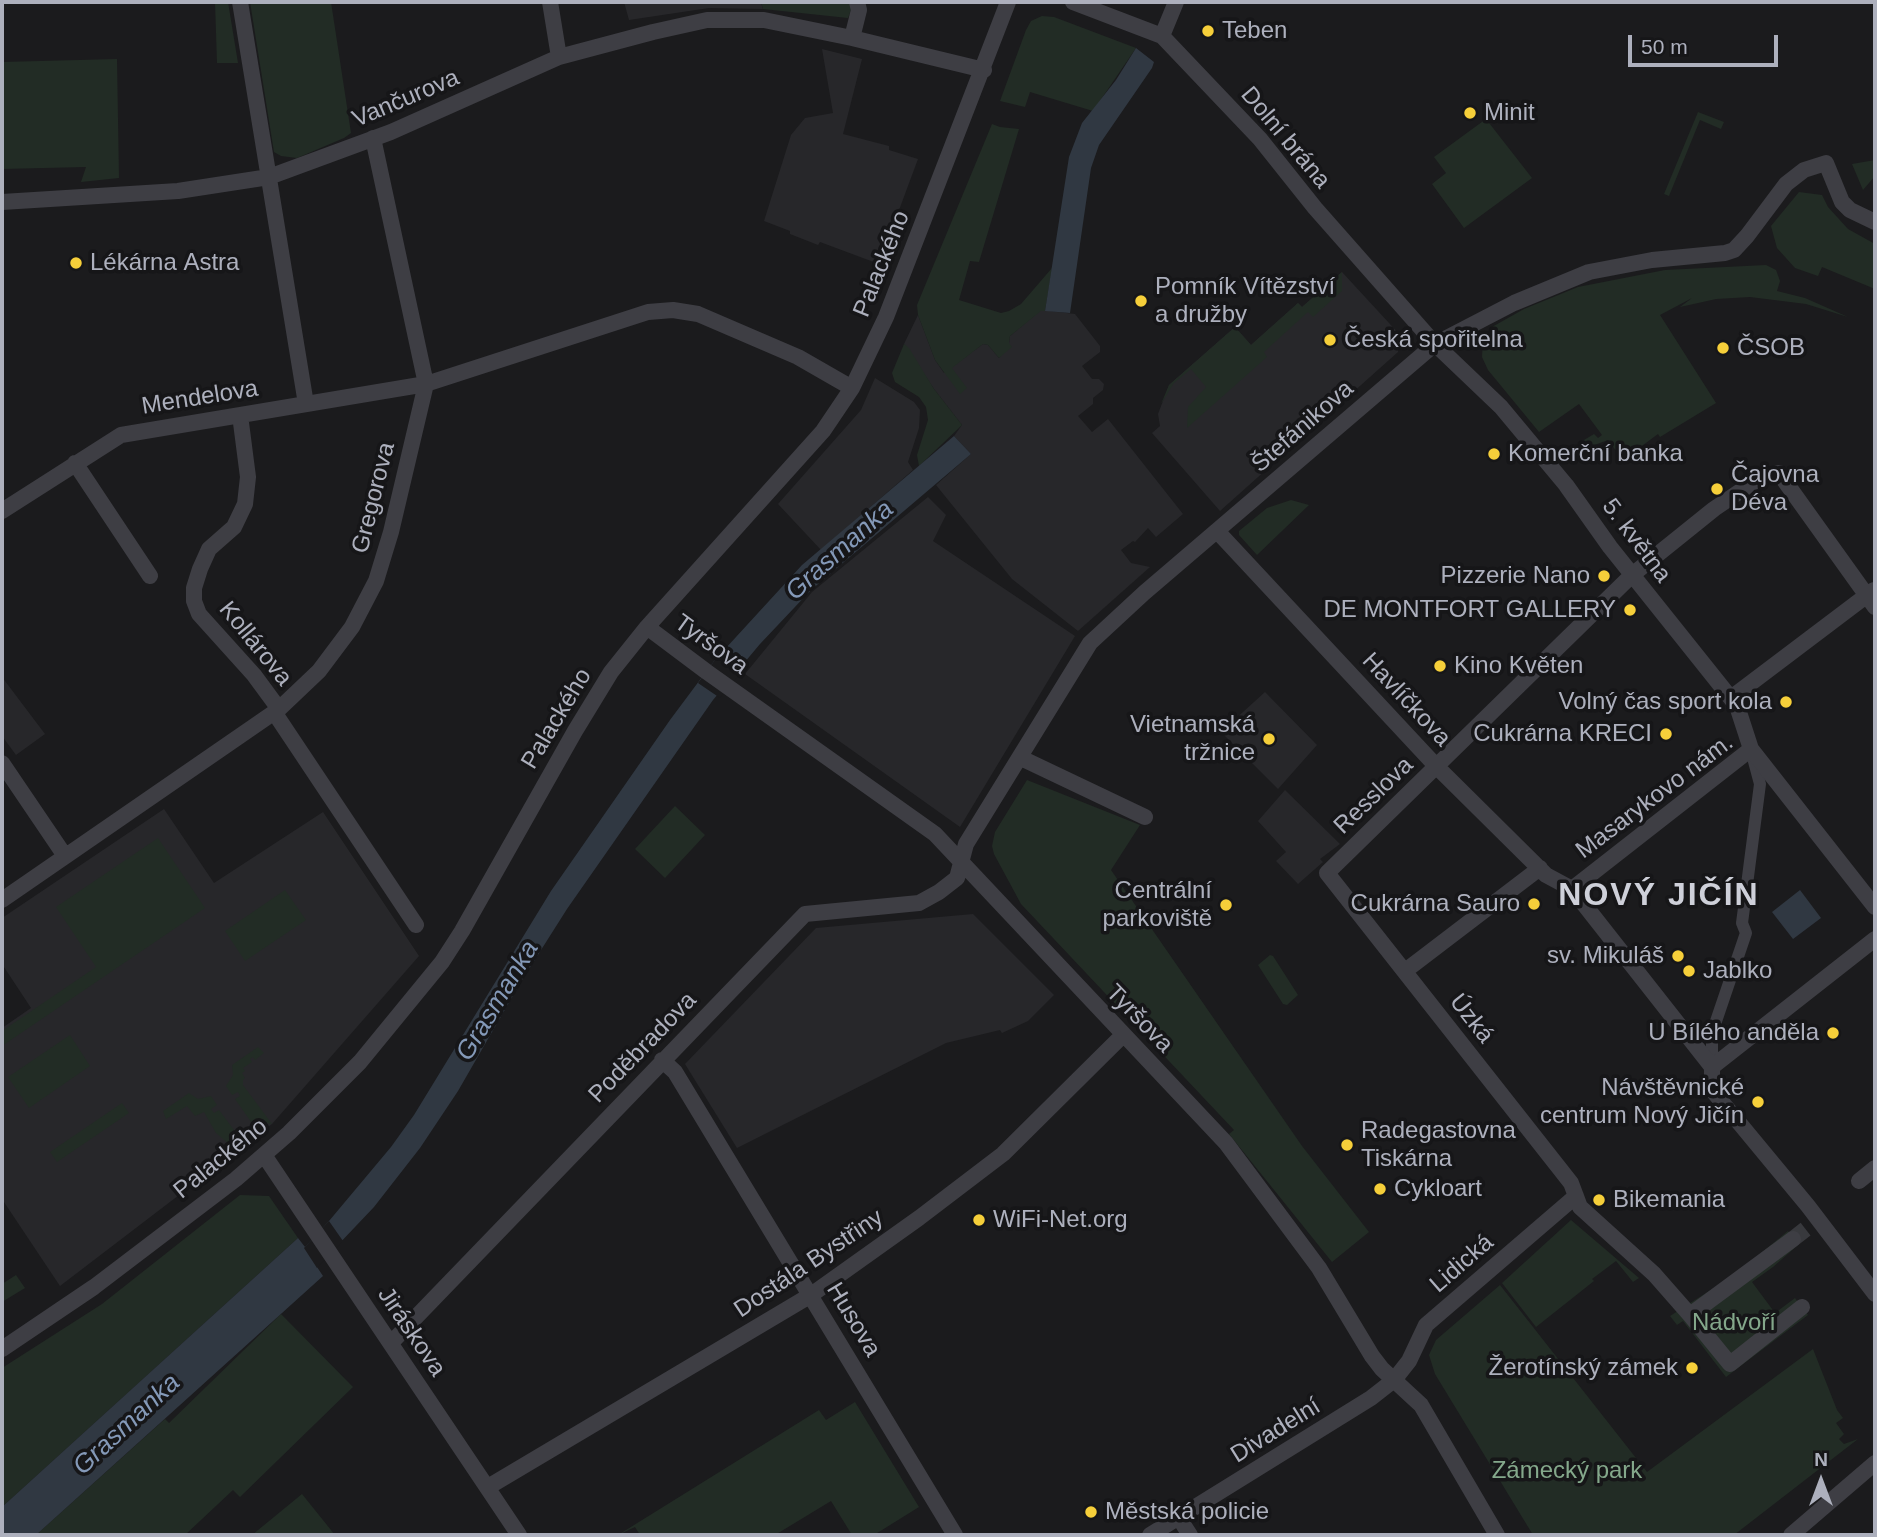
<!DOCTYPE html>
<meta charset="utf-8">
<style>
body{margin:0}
#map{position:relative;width:1877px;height:1537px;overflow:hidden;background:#1b1b1d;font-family:Arial,sans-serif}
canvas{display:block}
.frame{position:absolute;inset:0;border:4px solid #adb0bd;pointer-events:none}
.north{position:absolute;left:1786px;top:1446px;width:70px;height:70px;-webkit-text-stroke:5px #161618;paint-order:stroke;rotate:0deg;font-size:19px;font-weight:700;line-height:28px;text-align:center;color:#adb0bd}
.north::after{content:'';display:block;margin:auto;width:24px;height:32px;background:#adb0bd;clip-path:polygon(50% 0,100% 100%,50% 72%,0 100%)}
.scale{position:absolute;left:1628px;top:35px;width:150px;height:32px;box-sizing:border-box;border:4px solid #adb0bd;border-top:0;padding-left:9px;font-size:21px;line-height:24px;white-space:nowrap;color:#adb0bd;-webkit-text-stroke:5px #161618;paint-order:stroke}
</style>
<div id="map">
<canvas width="1877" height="1537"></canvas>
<div class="frame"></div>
<div class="north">N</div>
<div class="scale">50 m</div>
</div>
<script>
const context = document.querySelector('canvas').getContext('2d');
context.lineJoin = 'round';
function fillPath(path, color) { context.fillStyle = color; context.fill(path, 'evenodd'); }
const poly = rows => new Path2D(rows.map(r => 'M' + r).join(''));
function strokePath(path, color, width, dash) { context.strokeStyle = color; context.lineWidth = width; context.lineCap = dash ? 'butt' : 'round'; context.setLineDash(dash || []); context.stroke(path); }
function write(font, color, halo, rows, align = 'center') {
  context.font = font + ' Arial,sans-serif'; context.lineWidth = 7; context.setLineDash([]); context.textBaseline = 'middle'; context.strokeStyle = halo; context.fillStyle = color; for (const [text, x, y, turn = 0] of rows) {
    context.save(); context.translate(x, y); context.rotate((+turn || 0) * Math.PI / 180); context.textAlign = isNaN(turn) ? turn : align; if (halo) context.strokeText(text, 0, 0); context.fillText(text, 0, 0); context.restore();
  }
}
const built = poly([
 [624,2,761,2,763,9,709,8,629,20],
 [822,49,862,59,843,134,889,146,889,150,918,159,879,264,820,242,818,245,790,234,790,231,764,221,791,135,805,118,833,113],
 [1342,272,1401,336,1398,352,1220,511,1152,433,1160,426,1158,414,1169,385,1235,327,1251,345,1298,303,1302,307],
 [1041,310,1075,314,1100,346,1100,352,1082,366,1092,379,1099,379,1104,384,1103,390,1093,398,1093,404,1078,416,1092,432,1108,419,1183,514,1156,537,1148,528,1135,542,1133,541,1121,550,1131,563,1150,567,1078,631,1012,579,936,485,971,454,954,436,962,425,934,389,904,344,918,315,935,360,944,373,983,344,988,345,999,358,1009,343,1010,336],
 [875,378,914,402,920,410,919,428,908,462,913,470,821,550,778,504,861,410],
 [928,497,946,515,933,541,1075,636,960,827,745,674,812,592],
 [2,677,45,734,16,755,2,736],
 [1265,692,1317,745,1278,789,1221,732],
 [1285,790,1340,844,1320,859,1323,862,1298,884,1276,861,1286,852,1258,821],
 [164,809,214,883,323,812,419,956,272,1124,60,1286,2,1199,2,1028,31,1008,2,964,2,918],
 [973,914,1054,995,1028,1021,1002,1033,1000,1030,946,1043,737,1148,685,1064,816,928]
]);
const green = poly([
 [215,2,228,2,238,63,217,63],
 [250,2,331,2,351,133,344,138,297,158,281,156,274,152],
 [761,2,850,2,852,7,848,18,763,9],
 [1042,16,1054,17,1136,48,1093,111,1030,92,1025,107,1000,101,1026,30,1031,21],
 [117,59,119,178,81,182,86,167,2,169,2,62],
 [1698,112,1724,122,1721,129,1700,120,1669,196,1664,194],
 [1486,119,1532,178,1464,228,1432,184,1446,173,1434,157],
 [992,124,1000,127,1019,129,979,262,970,261,959,300,1001,313,1009,311,1021,304,1052,268,1045,311,1041,311,1010,336,1009,343,1012,347,999,358,988,345,983,344,952,368,967,388,960,394,935,360,918,315,917,305],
 [1875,160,1875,176,1863,190,1852,164],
 [1799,192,1822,195,1828,207,1848,229,1875,244,1875,289,1822,267,1818,276,1795,268,1777,248,1771,226],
 [1766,265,1776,270,1780,281,1777,291,1805,298,1848,317,1806,304,1750,297,1716,299,1680,307,1692,298,1660,315,1716,403,1660,437,1658,434,1623,460,1608,440,1589,447,1584,440,1594,434,1598,438,1602,435,1579,404,1539,432,1488,370,1482,357,1483,340,1492,327,1524,309,1578,287,1665,270],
 [1342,272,1342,291,1313,317,1308,312,1264,352,1267,357,1187,428,1188,407,1206,387,1191,369,1174,383,1161,404,1169,385,1235,327,1251,345,1298,303,1302,307],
 [904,344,909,348,934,389,962,425,919,466,917,455,928,420,926,407,919,397,895,382,892,373],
 [1291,500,1309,505,1257,555,1239,535,1239,531,1267,508],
 [1027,780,1140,825,1111,870,1302,1146,1369,1232,1332,1262,1229,1134,1234,1130,1021,904,994,854,992,846,995,832],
 [675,806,705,835,665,878,635,849],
 [158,838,205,908,2,1046,2,1031,96,967,56,907],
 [285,890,306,920,245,961,225,931],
 [1270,955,1273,956,1298,995,1287,1005,1283,1004,1258,965],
 [70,1035,90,1066,29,1108,8,1077],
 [258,1047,264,1053,255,1060,253,1057,250,1059,252,1062,243,1068,245,1071,242,1073,245,1078,243,1080,243,1085,272,1124,262,1122,254,1126,235,1099,240,1096,238,1092,232,1095,226,1086,233,1075,232,1065],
 [189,1093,198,1099,211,1096,217,1105,211,1109,214,1113,219,1110,237,1134,229,1144,216,1133,204,1112,195,1116,187,1106,166,1119,163,1111],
 [122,1103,129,1113,57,1162,50,1152],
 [240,1195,269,1196,298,1238,2,1507,2,1368,102,1304],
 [1571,1220,1639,1278,1633,1282,1616,1261,1592,1279,1594,1281,1536,1327,1502,1283],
 [1788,1231,1798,1245,1773,1267,1752,1282,1775,1313,1795,1298,1808,1315,1726,1377,1683,1321,1677,1325,1670,1316,1734,1275],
 [16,1275,25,1288,2,1302,2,1284],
 [1500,1285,1647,1472,1813,1349,1837,1410,1843,1418,1836,1423,1844,1434,1839,1439,1844,1444,1858,1439,1734,1535,1533,1535,1435,1374,1429,1355,1436,1340],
 [281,1314,353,1387,240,1497,233,1490,185,1535,36,1535,165,1419,169,1423],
 [855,1402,919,1507,874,1535,852,1535,831,1501,775,1535,640,1535,635,1527,618,1535,819,1410,826,1420],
 [302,1494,335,1535,252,1535]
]);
const water = poly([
 [1136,48,1154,62,1152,68,1099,145,1091,168,1070,313,1045,311,1069,157,1082,123,1116,80],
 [954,436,971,454,811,590,760,644,713,700,567,909,522,980,458,1091,420,1148,374,1207,317,1267,323,1276,36,1535,2,1535,2,1507,298,1238,305,1247,329,1221,391,1147,414,1115,551,891,670,720,714,661,802,565],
 [1800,890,1821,918,1793,939,1772,912]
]);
const pier = poly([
 [717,657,740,674,720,698,698,683],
 [329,1221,343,1241,317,1268,304,1248]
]);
const minorTunnel = poly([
 [1793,1239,1807,1228]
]);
const pedestrian = poly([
 [1712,1067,1712,1033,1746,933,1742,923,1760,784,1752,754]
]);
const minor = poly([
 [240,2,306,404],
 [550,2,559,57],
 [1073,2,1162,36,1260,139,1315,208,1435,344,1501,407,1566,485,1610,547,1737,706,1751,749,1875,907],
 [1162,36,1176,2],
 [852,38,859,10,857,2],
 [2,202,178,191,269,177,391,132,559,57,653,32,707,20,764,20,852,38,984,70],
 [240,415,248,477,245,504,234,527,209,549,200,569,194,588,194,601,199,614,254,675,279,709],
 [75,463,150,576],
 [2,511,121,435,426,384,648,312,673,310,698,314,798,357,852,388],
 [1217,531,1437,767,1546,875,1572,889,1712,1067],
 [647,627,707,672,935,834,1226,1143,1319,1268,1372,1356,1382,1369,1421,1405,1497,1535],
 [1731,698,1874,590],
 [274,712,416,925],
 [1021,758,1145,817],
 [2,763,65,856],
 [1572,889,1751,749],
 [2,900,279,709,319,671,352,627,376,581,391,532,426,384,373,138],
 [1405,971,1540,868],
 [662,1060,675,1072,955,1535],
 [1712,1067,1712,1090,1808,1206,1875,1294],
 [1712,1067,1875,939],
 [264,1155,519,1535],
 [1859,1181,1875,1168],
 [1793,1239,1690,1315,1654,1274,1580,1207,1571,1183,1327,873,1632,575,1714,509,1761,477,1779,473,1875,607],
 [1690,1315,1730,1364,1802,1307],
 [391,1343,805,914,919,903,939,892,957,878,966,844,1090,643,1144,593,1435,344,1514,303,1589,272,1652,260,1725,253,1734,250,1747,236,1786,184,1804,170,1826,163,1842,202,1850,210,1875,222],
 [2,1349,94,1287,236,1179,289,1133,360,1062,442,962,462,931,575,731,611,672,647,627,823,431,852,388,886,317,1008,2],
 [488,1487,811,1295,919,1218,1003,1154,1123,1035],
 [1179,1518,1190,1535],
 [1150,1535,1371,1398,1394,1380,1409,1361,1426,1325,1576,1196],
 [1791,1535,1875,1463]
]);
const markers = [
 [1208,31,7,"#f6cf3a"],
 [1470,113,7,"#f6cf3a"],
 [76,263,7,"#f6cf3a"],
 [1141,301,7,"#f6cf3a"],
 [1330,340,7,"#f6cf3a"],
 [1723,348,7,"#f6cf3a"],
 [1494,454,7,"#f6cf3a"],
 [1717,489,7,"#f6cf3a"],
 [1604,576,7,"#f6cf3a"],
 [1630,610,7,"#f6cf3a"],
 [1440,666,7,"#f6cf3a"],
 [1786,702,7,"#f6cf3a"],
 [1666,734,7,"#f6cf3a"],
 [1269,739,7,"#f6cf3a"],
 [1534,904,7,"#f6cf3a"],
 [1226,905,7,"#f6cf3a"],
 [1678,956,7,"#f6cf3a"],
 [1689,971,7,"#f6cf3a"],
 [1833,1033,7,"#f6cf3a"],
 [1758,1102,7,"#f6cf3a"],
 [1347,1145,7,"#f6cf3a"],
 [1380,1189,7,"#f6cf3a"],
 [1599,1200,7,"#f6cf3a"],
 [979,1220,7,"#f6cf3a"],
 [1692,1368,7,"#f6cf3a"],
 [1091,1512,7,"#f6cf3a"]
];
const poiNames = [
 ["Teben",1222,31],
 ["Minit",1484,113],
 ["Lékárna Astra",90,263],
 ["Pomník Vítězství",1155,287],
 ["a družby",1155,315],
 ["Česká spořitelna",1344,340],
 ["ČSOB",1737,348],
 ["Komerční banka",1508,454],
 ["Čajovna",1731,475],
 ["Déva",1731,503],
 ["Pizzerie Nano",1590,576,"right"],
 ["DE MONTFORT GALLERY",1616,610,"right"],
 ["Kino Květen",1454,666],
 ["Volný čas sport kola",1772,702,"right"],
 ["Vietnamská",1255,725,"right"],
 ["tržnice",1255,753,"right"],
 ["Cukrárna KRECI",1652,734,"right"],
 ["Centrální",1212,891,"right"],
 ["parkoviště",1212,919,"right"],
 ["Cukrárna Sauro",1520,904,"right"],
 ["sv. Mikuláš",1664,956,"right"],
 ["Jablko",1703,971],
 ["U Bílého anděla",1819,1033,"right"],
 ["Návštěvnické",1744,1088,"right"],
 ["centrum Nový Jičín",1744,1116,"right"],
 ["Radegastovna",1361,1131],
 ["Tiskárna",1361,1159],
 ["Cykloart",1394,1189],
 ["Bikemania",1613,1200],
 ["WiFi-Net.org",993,1220],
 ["Žerotínský zámek",1678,1368,"right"],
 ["Městská policie",1105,1512]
];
const streetNames = [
 ["Vančurova",406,99,-23],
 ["Dolní brána",1285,138,50],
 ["Palackého",882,264,-68],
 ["Mendelova",200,398,-9],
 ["Štefánikova",1303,427,-41],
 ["Gregorova",374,498,-76],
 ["5. května",1636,541,53],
 ["Kollárova",255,644,51],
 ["Tyršova",711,645,36],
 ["Havlíčkova",1406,700,47],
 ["Palackého",557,719,-59],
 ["Resslova",1374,796,-44],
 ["Masarykovo nám.",1655,797,-37],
 ["Tyršova",1139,1019,46],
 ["Úzká",1471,1019,52],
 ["Poděbradova",643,1048,-46],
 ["Palackého",221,1159,-39],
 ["Dostála Bystřiny",809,1264,-34],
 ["Lidická",1462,1264,-41],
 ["Husova",853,1320,59],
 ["Jiráskova",411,1332,56],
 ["Divadelní",1276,1431,-32]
];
const parkNames = [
 ["Nádvoří",1734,1323],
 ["Zámecký park",1567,1471]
];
const waterNames = [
 ["Grasmanka",840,551,-42],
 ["Grasmanka",498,1001,-59],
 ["Grasmanka",127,1425,-43]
];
const districtNames = [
 ["NOVÝ JIČÍN",1659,896]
];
fillPath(built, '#27272a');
fillPath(green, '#222c25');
fillPath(water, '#303842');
fillPath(pier, '#1b1b1d');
strokePath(minorTunnel, '#38393d', 16, [16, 8]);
strokePath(pedestrian, '#3e3e44', 12);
strokePath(minor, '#3e3e44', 16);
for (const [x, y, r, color] of markers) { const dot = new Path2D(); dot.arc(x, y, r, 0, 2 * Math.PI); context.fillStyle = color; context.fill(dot); strokePath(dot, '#161618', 2.5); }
write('24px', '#adb0bd', '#161618', poiNames, 'left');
write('24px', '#adb0bd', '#161618', streetNames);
write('24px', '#84a88b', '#161618', parkNames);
write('italic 26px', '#8499b8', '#161618', waterNames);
context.letterSpacing = '2px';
write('bold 32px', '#ced0d9', '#161618', districtNames);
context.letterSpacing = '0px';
</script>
